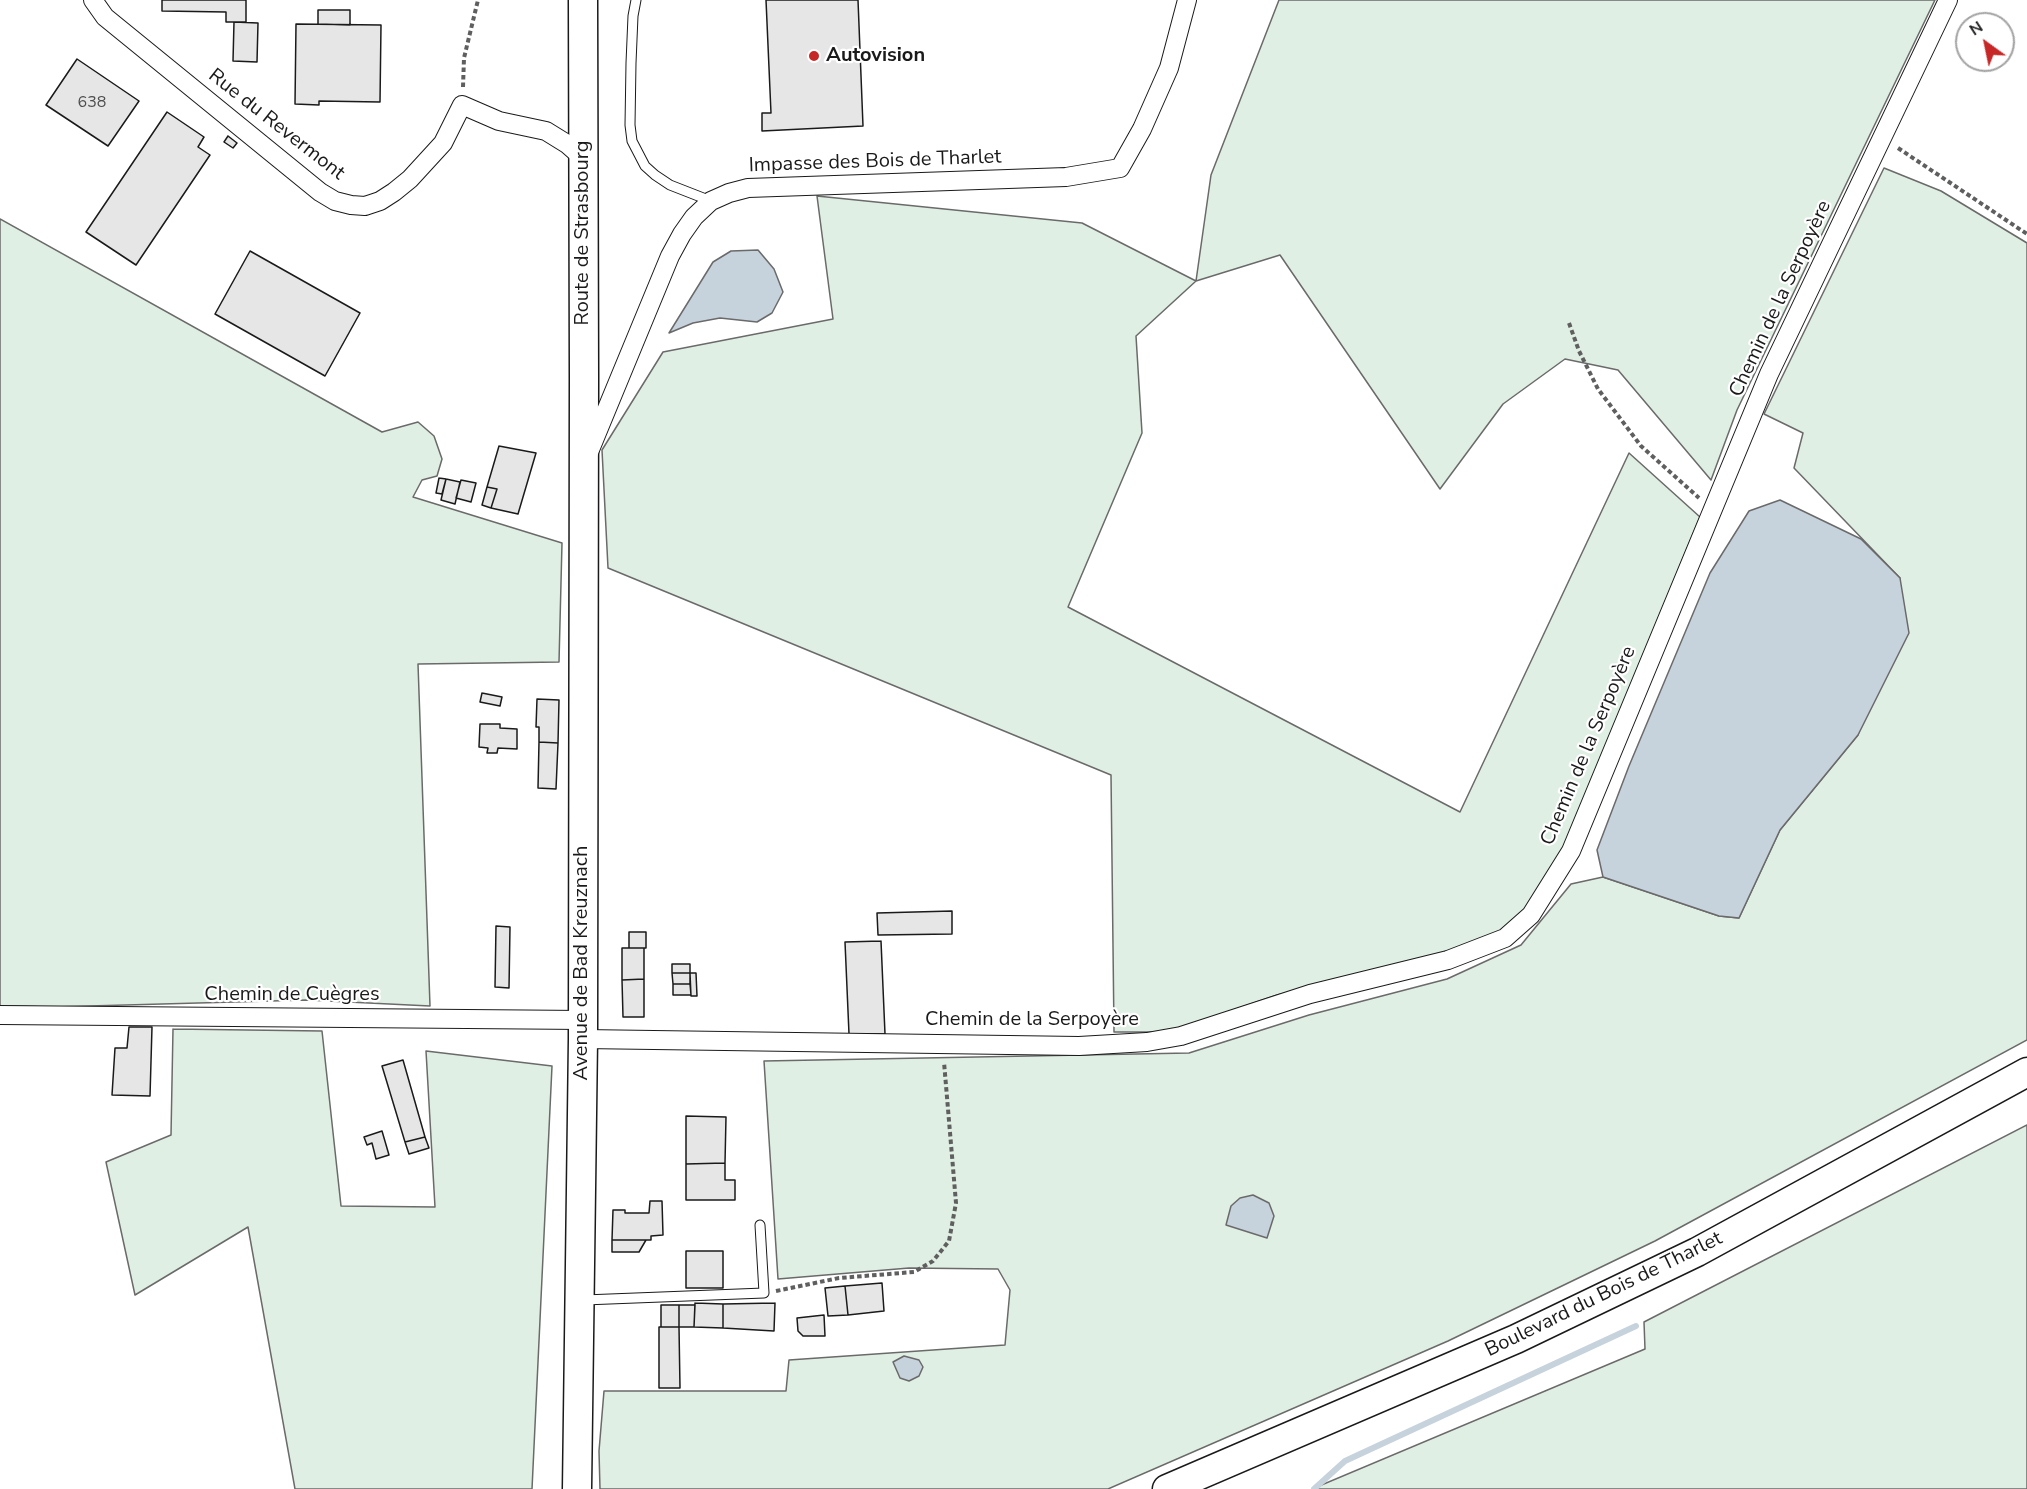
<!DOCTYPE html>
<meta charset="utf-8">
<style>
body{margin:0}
#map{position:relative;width:2027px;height:1489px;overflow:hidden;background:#fff;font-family:"Nunito Sans",sans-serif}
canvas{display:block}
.north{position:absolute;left:1955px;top:12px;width:60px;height:60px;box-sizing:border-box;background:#fff;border:2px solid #a3a3a3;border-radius:50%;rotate:327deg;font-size:16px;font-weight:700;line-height:24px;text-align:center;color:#1a1a1a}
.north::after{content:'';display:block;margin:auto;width:21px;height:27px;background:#c62828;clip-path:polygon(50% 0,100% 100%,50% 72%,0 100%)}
</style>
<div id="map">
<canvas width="2027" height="1489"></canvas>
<div class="north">N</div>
</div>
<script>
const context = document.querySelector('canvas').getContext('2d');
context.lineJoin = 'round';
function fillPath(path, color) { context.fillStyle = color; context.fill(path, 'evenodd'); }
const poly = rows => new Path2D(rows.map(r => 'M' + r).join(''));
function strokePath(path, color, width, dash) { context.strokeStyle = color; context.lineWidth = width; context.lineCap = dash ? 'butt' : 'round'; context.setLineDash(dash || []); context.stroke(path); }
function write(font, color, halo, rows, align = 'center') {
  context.font = font + ' "Nunito Sans",sans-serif'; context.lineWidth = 4.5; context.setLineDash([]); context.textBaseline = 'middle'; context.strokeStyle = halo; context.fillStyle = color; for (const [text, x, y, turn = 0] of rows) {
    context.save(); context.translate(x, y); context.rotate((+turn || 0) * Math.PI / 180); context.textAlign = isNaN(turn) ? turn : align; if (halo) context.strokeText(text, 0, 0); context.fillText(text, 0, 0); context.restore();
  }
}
const green = poly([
 [1279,0,1935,0,1737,410,1711,480,1618,370,1565,359,1503,404,1440,489,1280,255,1196,281,1136,336,1142,433,1068,607,1460,812,1629,453,1700,517,1560,857,1526,909,1505,929,1438,956,1277,995,1169,1032,1114,1032,1111,775,608,568,602,450,663,352,833,319,817,196,1082,223,1196,281,1211,175,1279,0],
 [1884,168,1941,191,2027,243,2027,1040,1655,1241,1448,1341,1108,1489,600,1489,599,1451,604,1391,786,1391,789,1360,1005,1345,1010,1290,998,1269,909,1268,778,1279,764,1061,1189,1053,1309,1015,1447,979,1521,945,1571,884,1603,877,1719,916,1739,918,1780,830,1858,735,1900,578,1794,468,1803,433,1764,414,1884,168],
 [0,219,382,432,418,422,434,436,442,459,437,476,422,480,413,497,562,543,559,662,418,664,430,1006,307,1000,53,1007,0,1006,0,219],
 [173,1029,322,1031,341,1206,435,1207,426,1051,552,1066,532,1489,295,1489,248,1227,135,1295,106,1162,171,1135,173,1029],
 [2027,1125,2027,1489,1312,1489,1645,1349,1644,1322,2027,1125]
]);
const water = poly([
 [758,250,774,269,783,292,772,313,757,322,720,318,693,323,669,333,713,262,731,251,758,250],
 [1780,500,1861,539,1900,578,1909,633,1858,735,1780,830,1739,918,1719,916,1603,877,1597,850,1629,766,1710,573,1749,511,1780,500],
 [1253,1195,1269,1203,1274,1216,1267,1238,1226,1225,1231,1206,1240,1198,1253,1195],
 [904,1356,919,1360,923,1367,919,1376,909,1381,900,1378,893,1362,904,1356]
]);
const stream = poly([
 [1314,1489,1345,1461,1636,1326]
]);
const building = poly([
 [162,0,246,0,246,22,226,22,226,12,162,11,162,0],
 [766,0,858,0,863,126,762,131,762,113,771,113,766,0],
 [318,10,350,10,350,25,318,24,318,10],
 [234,22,258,23,257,62,233,61,234,22],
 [296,24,381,25,380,102,319,101,319,105,295,104,296,24],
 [77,59,139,101,108,146,46,105,77,59],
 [167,112,204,137,198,147,210,155,136,265,86,232,167,112],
 [228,136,237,143,233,148,224,142,228,136],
 [250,251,360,313,325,376,215,314,250,251],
 [499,446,536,453,518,514,491,508,497,489,487,487,499,446],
 [439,478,446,479,442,494,436,493,439,478],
 [446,479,460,482,455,504,441,500,446,479],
 [461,480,476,483,471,502,456,498,461,480],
 [487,487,497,489,491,508,482,505,487,487],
 [482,693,502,697,500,706,480,702,482,693],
 [537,699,559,700,558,743,539,742,539,727,536,727,537,699],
 [480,724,500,724,500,728,517,729,517,749,498,748,497,753,487,753,488,748,479,747,480,724],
 [539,742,558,743,556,789,538,788,539,742],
 [952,911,952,934,878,935,877,913,952,911],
 [496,926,510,927,509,988,495,987,496,926],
 [629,932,646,932,646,948,629,948,629,932],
 [881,941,885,1034,849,1034,845,942,881,941],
 [622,948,644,948,644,979,622,980,622,948],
 [672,964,690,964,690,973,672,973,672,964],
 [672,973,690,973,690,984,673,984,672,973],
 [690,973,696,973,697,996,691,996,690,973],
 [644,979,644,1017,623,1017,622,980,644,979],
 [673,984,690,984,691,995,673,995,673,984],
 [129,1027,152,1027,150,1096,112,1095,115,1048,127,1048,129,1027],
 [403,1060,425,1137,405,1142,382,1066,403,1060],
 [686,1116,726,1117,725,1163,686,1164,686,1116],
 [382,1131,389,1155,376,1159,372,1143,367,1145,364,1137,382,1131],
 [425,1137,429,1148,409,1154,405,1142,425,1137],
 [725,1163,725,1180,735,1180,735,1200,686,1200,686,1164,725,1163],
 [650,1201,662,1201,663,1235,651,1236,651,1240,612,1240,613,1210,625,1210,625,1213,649,1213,650,1201],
 [612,1240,646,1240,639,1252,612,1252,612,1240],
 [686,1251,723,1251,723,1288,686,1288,686,1251],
 [882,1283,884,1311,848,1315,845,1286,882,1283],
 [845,1286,848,1315,828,1316,825,1288,845,1286],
 [695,1303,723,1304,723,1328,694,1327,695,1303],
 [775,1303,774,1331,723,1328,723,1304,775,1303],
 [661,1305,679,1305,679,1327,661,1327,661,1305],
 [679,1305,695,1305,694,1327,679,1327,679,1305],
 [824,1315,825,1336,803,1336,798,1331,797,1318,824,1315],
 [659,1327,679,1327,680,1388,659,1388,659,1327]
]);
const path = poly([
 [463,87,464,58,478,0],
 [1898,148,2027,234],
 [1569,323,1579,351,1598,389,1641,446,1699,498],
 [776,1291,839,1278,914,1272,933,1261,949,1241,956,1203,944,1062]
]);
const service = poly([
 [636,0,633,16,631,63,630,125,632,141,645,166,655,175,670,185,711,201],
 [584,1300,764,1293,760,1225]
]);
const minor = poly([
 [93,0,105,17,320,192,335,201,351,205,365,206,380,201,394,192,410,179,443,143,462,105,499,121,546,131,567,144,583,158],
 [589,452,670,256,682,234,694,217,711,201,729,193,748,188,1066,177,1120,168,1142,129,1169,68,1187,0],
 [0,1015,583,1020],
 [583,1039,1079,1046,1147,1042,1181,1036,1310,994,1448,960,1505,938,1531,915,1571,851,1769,374,1948,0]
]);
const primary = poly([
 [577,1489,583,1039,584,378,583,0],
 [1167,1489,1516,1339,1697,1252,2027,1072]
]);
const markers = [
 [814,56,6,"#c62828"]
];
const numberNames = [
 ["638",92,103]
];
const poiNames = [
 ["Autovision",826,56]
];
const streetNames = [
 ["Rue du Revermont",276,125,38],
 ["Impasse des Bois de Tharlet",875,162,-2],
 ["Route de Strasbourg",583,233,-90],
 ["Chemin de la Serpoyère",1781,299,-65],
 ["Chemin de la Serpoyère",1589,746,-67],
 ["Avenue de Bad Kreuznach",582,963,-90],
 ["Chemin de Cuègres",292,995],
 ["Chemin de la Serpoyère",1032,1020],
 ["Boulevard du Bois de Tharlet",1604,1295,-26]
];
fillPath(green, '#e0efe3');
strokePath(green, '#6a6a6a', 1.5);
fillPath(water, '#c6d2dc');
strokePath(water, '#6a6a6a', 1.5);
strokePath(stream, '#c6d2dc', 6);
fillPath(building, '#e6e6e6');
strokePath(building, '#1a1a1a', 1.5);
strokePath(service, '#1a1a1a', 11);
strokePath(minor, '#1a1a1a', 20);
strokePath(primary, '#1a1a1a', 31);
strokePath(path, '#5f5f5f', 4, [4.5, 3]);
strokePath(service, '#fff', 9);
strokePath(minor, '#fff', 18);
strokePath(primary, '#fff', 28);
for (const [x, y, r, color] of markers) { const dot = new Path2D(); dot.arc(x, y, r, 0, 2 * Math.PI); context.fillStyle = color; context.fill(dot); strokePath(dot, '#fff', 2); }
write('16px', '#4d4d4d', null, numberNames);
write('bold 20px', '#1a1a1a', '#fff', poiNames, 'left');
write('20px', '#1a1a1a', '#fff', streetNames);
</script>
